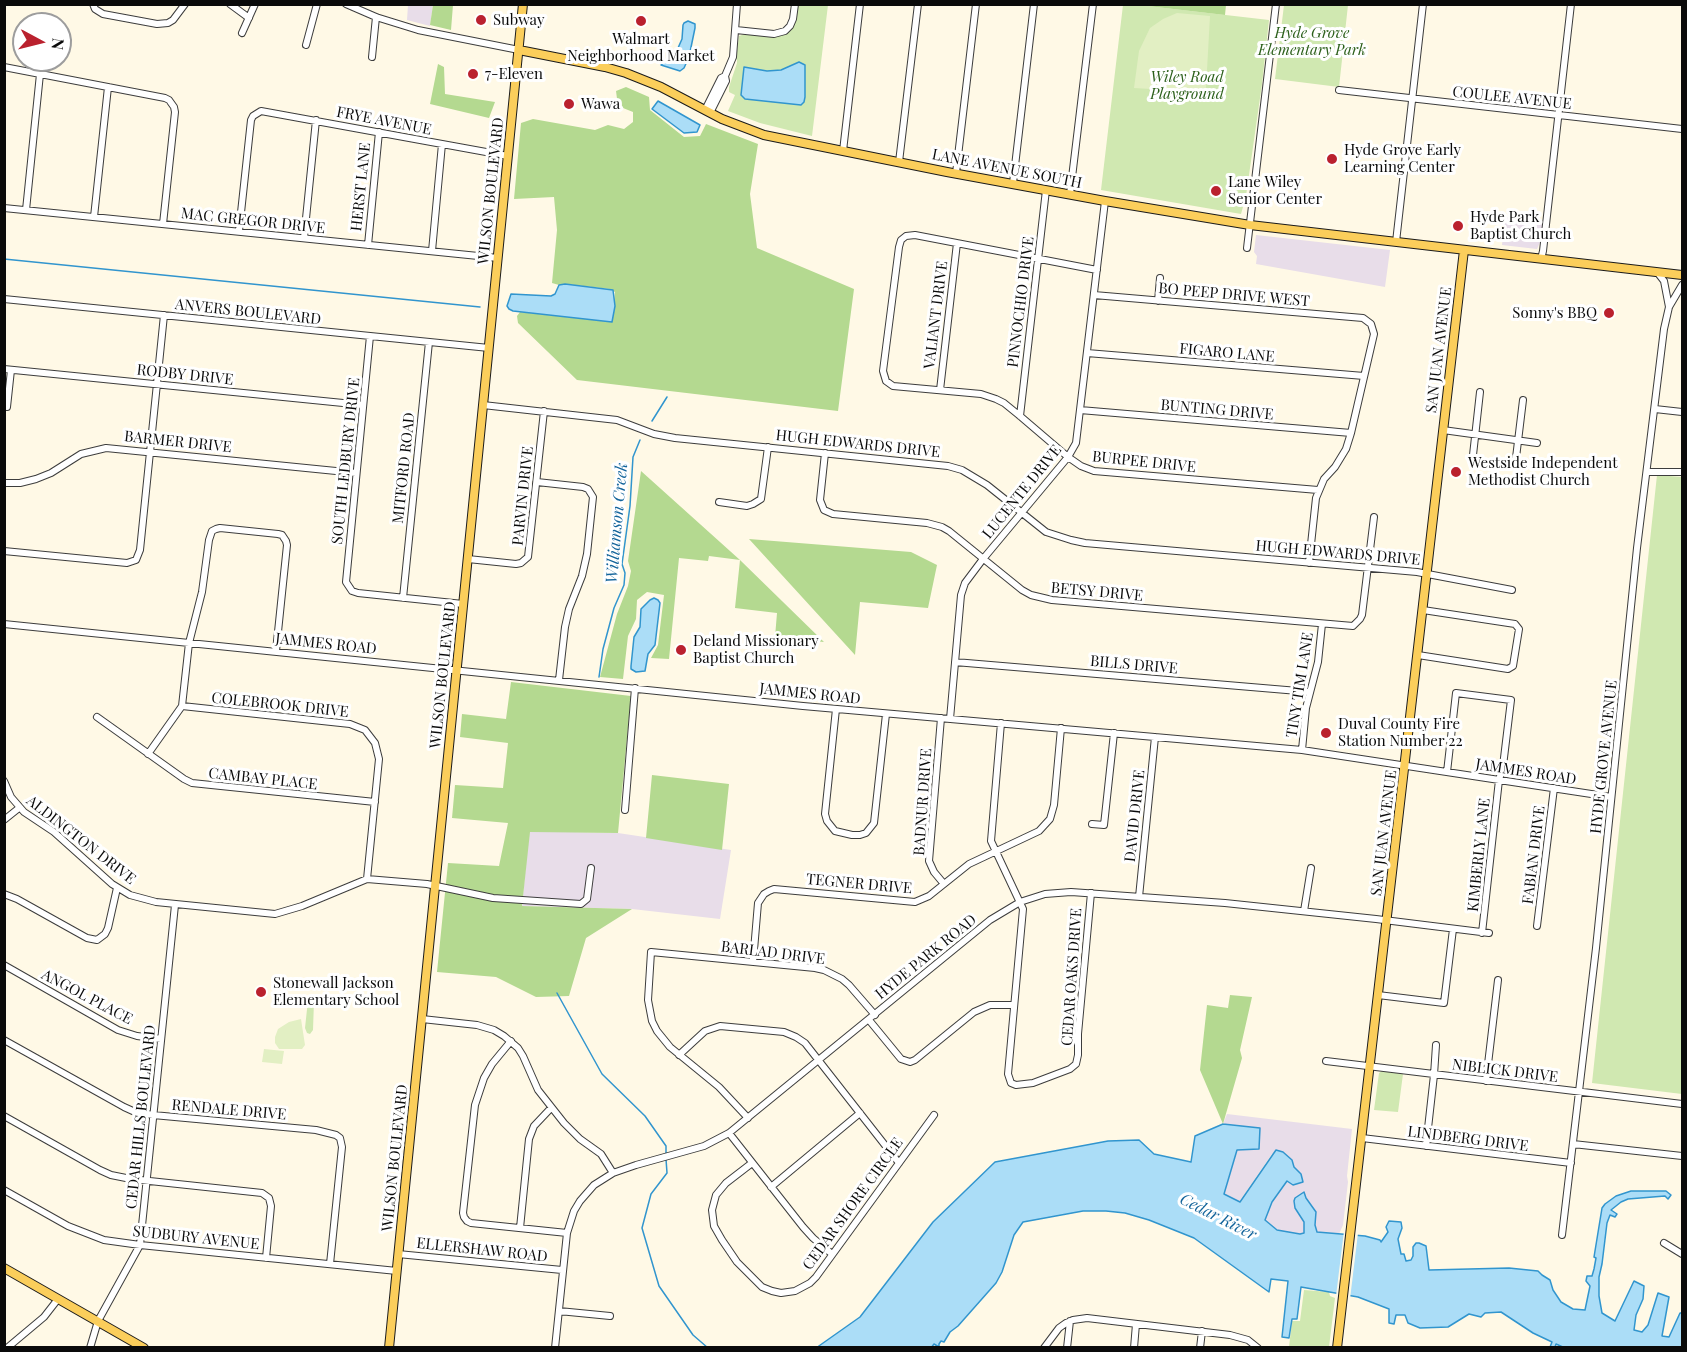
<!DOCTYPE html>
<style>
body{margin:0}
#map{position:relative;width:1687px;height:1352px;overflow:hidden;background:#fff9e6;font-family:"Playfair Display",serif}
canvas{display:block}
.frame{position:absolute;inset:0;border:6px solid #0a0a0a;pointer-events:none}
.north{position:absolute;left:12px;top:12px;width:60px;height:60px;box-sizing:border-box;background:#fff;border:2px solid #9d9d9d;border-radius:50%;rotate:97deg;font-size:16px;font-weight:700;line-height:24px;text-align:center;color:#0a0a0a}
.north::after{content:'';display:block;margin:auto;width:21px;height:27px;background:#ba212e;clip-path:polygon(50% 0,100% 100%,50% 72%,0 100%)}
</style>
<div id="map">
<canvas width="1687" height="1352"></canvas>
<div class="frame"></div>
<div class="north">N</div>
</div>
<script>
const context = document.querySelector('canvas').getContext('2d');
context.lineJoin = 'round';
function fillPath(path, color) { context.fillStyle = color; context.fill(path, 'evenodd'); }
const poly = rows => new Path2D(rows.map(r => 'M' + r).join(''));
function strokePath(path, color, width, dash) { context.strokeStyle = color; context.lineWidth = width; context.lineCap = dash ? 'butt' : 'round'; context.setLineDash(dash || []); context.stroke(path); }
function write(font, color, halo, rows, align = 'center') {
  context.font = font + ' "Playfair Display",serif'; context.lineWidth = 6; context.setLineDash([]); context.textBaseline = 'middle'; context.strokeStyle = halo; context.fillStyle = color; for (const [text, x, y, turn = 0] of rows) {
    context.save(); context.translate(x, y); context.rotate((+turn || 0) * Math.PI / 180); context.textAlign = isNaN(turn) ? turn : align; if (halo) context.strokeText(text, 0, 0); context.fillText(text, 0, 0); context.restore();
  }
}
const industrial = poly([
 [408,5,433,5,430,26,407,20],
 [1505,217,1545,221,1543,236,1537,249,1502,245],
 [1256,235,1390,250,1385,287,1256,264,1257,256,1254,252],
 [529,831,618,833,731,850,720,919,632,909,522,906],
 [1227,1114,1352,1129,1347,1176,1348,1182,1343,1225,1339,1234,1317,1232,1315,1225,1316,1212,1306,1198,1295,1208,1304,1222,1304,1233,1300,1234,1277,1230,1265,1220,1272,1202,1287,1181,1301,1177,1301,1174,1294,1167,1292,1160,1272,1154,1239,1202,1224,1194,1237,1149,1260,1128,1223,1124]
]);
const green = poly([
 [798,5,828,5,812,136,760,123,728,111,735,95,729,92,729,87,737,63,737,60,736,59,739,36,745,34,776,36,788,32,793,27],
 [799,63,805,65,805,97,751,68,767,71,781,70],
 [1123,5,1139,5,1269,20,1262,84,1246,196,1241,214,1101,190],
 [1284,5,1348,5,1339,87,1275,79],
 [1657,475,1682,477,1682,1094,1592,1083],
 [308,1000,314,1001,313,1030,310,1034,307,1033,305,1028],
 [1382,1071,1403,1074,1398,1112,1374,1110,1379,1073],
 [1304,1290,1329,1292,1330,1296,1335,1298,1329,1347,1289,1347,1292,1321,1300,1321]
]);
const forest = poly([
 [433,5,453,5,451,30,430,25],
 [1139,5,1226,4,1226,5,1225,15],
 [438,64,444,67,445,94,495,102,489,118,430,104],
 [626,87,649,97,650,110,684,137,700,136,706,124,758,144,750,194,757,248,854,289,838,411,577,380,518,323,517,316,520,312,612,322,615,292,610,289,566,284,559,285,552,283,557,230,554,197,514,199,521,123,533,119,595,130,608,125,624,129,633,122,633,112,618,106,616,91],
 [641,471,740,560,824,642,775,637,777,613,735,608,740,560,709,556,708,561,679,558,669,659,651,658,658,645,664,595,647,592,637,600,636,619,628,636,623,679,600,677,617,614,628,586,631,571,628,561],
 [749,539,911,552,937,565,928,608,860,602,855,655],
 [511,682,631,696,618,833,530,832,522,906,632,909,586,938,569,996,536,997,496,977,437,972,448,863,499,866,508,823,452,818,455,785,503,788,508,743,460,737,462,714,506,719],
 [652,775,729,784,722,850,646,838],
 [1230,995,1252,997,1240,1050,1242,1058,1223,1124,1200,1070,1207,1005,1228,1008]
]);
const pitch = poly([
 [1177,13,1210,16,1206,88,1202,92,1134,88,1139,51,1150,28,1163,19],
 [301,1019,305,1045,302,1049,279,1049,275,1043,275,1037,278,1029,289,1022],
 [264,1049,284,1051,282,1064,262,1062]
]);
const water = poly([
 [688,21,695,24,695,28,689,57,684,68,680,71,661,65,678,48,682,39,683,25,684,23,688,21],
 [799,62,805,65,805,97,804,102,801,105,745,99,741,95,744,67,767,71,781,70,799,62],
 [658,101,700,125,697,132,684,133,652,109,658,101],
 [565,284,613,290,615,306,612,322,513,311,509,309,507,306,511,294,551,296,555,294,559,285,565,284],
 [654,598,658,600,660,603,655,645,648,654,645,671,636,672,631,669,631,666,634,637,640,627,641,609,650,600,654,598],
 [1223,1124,1260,1128,1259,1149,1237,1150,1224,1194,1240,1202,1276,1150,1283,1152,1292,1160,1294,1167,1301,1174,1303,1182,1293,1185,1287,1181,1272,1202,1265,1220,1277,1230,1300,1234,1304,1233,1304,1222,1295,1208,1294,1201,1295,1198,1304,1192,1306,1198,1316,1212,1315,1225,1317,1232,1365,1236,1380,1240,1381,1242,1388,1232,1386,1227,1389,1221,1401,1222,1402,1228,1398,1239,1401,1254,1404,1254,1406,1261,1411,1260,1413,1256,1413,1247,1416,1243,1419,1243,1426,1246,1429,1270,1509,1268,1538,1271,1542,1275,1550,1280,1553,1290,1561,1302,1573,1309,1585,1310,1590,1286,1586,1281,1587,1276,1592,1276,1594,1269,1596,1258,1594,1257,1602,1208,1605,1204,1616,1196,1631,1191,1666,1191,1671,1195,1668,1199,1665,1196,1628,1199,1621,1202,1611,1210,1617,1214,1615,1217,1610,1215,1607,1223,1602,1264,1599,1277,1599,1296,1602,1313,1615,1321,1634,1281,1644,1286,1643,1299,1636,1315,1634,1330,1642,1332,1648,1325,1658,1293,1669,1297,1662,1336,1669,1337,1680,1313,1682,1313,1682,1347,1565,1348,1556,1344,1555,1347,1550,1347,1552,1342,1533,1333,1501,1312,1485,1313,1481,1317,1469,1314,1448,1327,1420,1328,1408,1323,1405,1315,1396,1315,1394,1324,1389,1323,1389,1309,1358,1297,1301,1287,1297,1319,1292,1319,1289,1338,1282,1337,1288,1281,1271,1279,1269,1292,1194,1238,1149,1220,1125,1213,1106,1211,1083,1211,1023,1222,1014,1235,1002,1272,996,1283,958,1326,950,1332,944,1342,941,1341,939,1344,939,1347,934,1344,931,1348,816,1348,860,1317,933,1222,995,1162,1108,1141,1139,1140,1154,1154,1191,1162,1195,1136,1223,1124]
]);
const pier = poly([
 [1344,1231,1358,1233,1350,1299,1336,1296]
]);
const stream = poly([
 [4,259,480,307],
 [652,421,667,397],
 [599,677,603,649,614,608,624,585,625,573,622,564,630,506,633,457,640,440],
 [557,993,602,1074,645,1116,666,1146,666,1154],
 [666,1159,667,1173,651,1194,642,1228,659,1286,693,1335,708,1348]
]);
const minor = poly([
 [93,4,95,9,103,14,157,24,168,23,173,20,185,4],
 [230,4,249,18],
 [346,4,376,17,418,30,519,50],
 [736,30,774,34,785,31,790,26,793,19,795,4],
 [242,33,255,4],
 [306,45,317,4],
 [372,57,376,17],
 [4,67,165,98,169,100,174,107,175,112,163,224],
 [1339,90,1682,129],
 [705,110,721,78,725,76],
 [710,113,726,81,725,76,733,57,737,4],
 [843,151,860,4],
 [899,162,918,4],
 [956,173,976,4],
 [1013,183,1034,4],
 [1070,194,1093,4],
 [4,208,498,258],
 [26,210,40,74],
 [94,217,108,87],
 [239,231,251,120,253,116,261,111,508,156],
 [304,238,316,120],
 [1396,242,1423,4],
 [368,245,379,132],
 [1247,248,1276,4],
 [432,251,442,144],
 [1541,259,1543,251,1571,4],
 [1097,270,915,235,906,236,901,240,899,247,883,371,886,381,893,386,981,394,996,399,1004,403,1020,416,1068,457,1081,466,1094,471,1318,490],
 [1657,272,1664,281,1669,307],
 [1094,295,1363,318,1371,324,1374,334,1351,433,1346,449,1335,467,1324,479,1316,498,1309,563],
 [4,299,489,348],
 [1158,301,1160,278],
 [370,336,346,582,352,591,358,593,463,604],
 [1087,353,1364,376],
 [4,369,363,405],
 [940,390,957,243],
 [483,405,617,420,654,434,675,438,948,466,962,470,987,485,1046,532,1071,540,1085,543,1417,572,1512,590],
 [7,407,11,370],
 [1655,409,1682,412],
 [1080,410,1351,433],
 [1020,416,1046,190],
 [1443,430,1537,443],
 [825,453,820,500,824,510,833,514,927,523,942,527,949,531,1022,590,1031,595,1052,600,1353,626,1360,619,1362,615,1374,517],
 [1473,455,1480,392],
 [1515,466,1523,400],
 [1647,472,1682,472],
 [537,482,583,487,588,489,593,497,587,554,582,576,569,609,565,627,559,680],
 [4,483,20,483,36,479,51,473,81,454,106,448,356,473],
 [719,502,747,506,753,504,761,499,768,447],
 [4,551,127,563,136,560,140,550,164,315],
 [468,559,516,564,521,563,528,557,544,411],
 [403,598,429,342],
 [4,624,803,706,1302,750,1611,797],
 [1418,655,1508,669,1513,666,1519,629,1515,624,1423,610],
 [955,662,1310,692],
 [182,706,350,724,365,730,375,743,379,759,367,879],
 [836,709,825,814,827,821,835,831,852,835,860,835,866,833,874,823,886,714],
 [97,717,184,779,192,783,375,802],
 [941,718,929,861,934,872,944,884],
 [950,719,961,595,965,583,983,559,1068,457,1076,443,1105,201],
 [1001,723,991,841,1023,909,1008,1074,1011,1083,1016,1085,1033,1083,1070,1069,1076,1064,1078,1055,1078,1034,1091,893],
 [1302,750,1306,708,1318,662,1322,624],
 [148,754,182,706,189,643,202,592,209,540,212,531,216,529,220,528,278,534,282,535,286,541,287,545,276,651],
 [1447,772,1456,693,1511,700,1503,766,1499,780,1482,933],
 [4,781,11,797,24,812,54,832,112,884,130,895,156,902,275,914,302,906,367,879,427,884,493,898,581,904,587,899,591,868],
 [625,810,635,688],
 [4,820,19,808],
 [1092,824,1104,825,1114,733],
 [4,894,17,899,87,938,97,940,105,934,108,928,117,888],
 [1139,897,1155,737],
 [1304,911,1311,868],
 [1537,926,1554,788],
 [753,962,758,903,764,894,769,891,774,889,915,902,929,896,969,864,1039,831,1050,819,1054,805,1061,728],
 [4,965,118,1030,137,1036,161,1039],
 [1378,995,1444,1003,1453,929],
 [422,1019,477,1025,494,1030,504,1036,518,1048,523,1056,538,1090,564,1123,580,1139,601,1154,613,1173],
 [869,1020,901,1059,910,1062,915,1060,974,1012,990,1005,1014,1005],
 [4,1040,124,1107,135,1112,153,1115,316,1130,336,1135,340,1138,342,1147,330,1264],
 [511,1041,492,1064,484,1078,475,1105,463,1213,464,1217,467,1221,471,1223,567,1233],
 [679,1055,705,1031,720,1026,784,1032,796,1037,805,1043,899,1163],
 [1326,1061,1682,1104],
 [1486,1081,1498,980],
 [4,1116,100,1170,111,1175,131,1179,262,1193,269,1198,271,1206,266,1258],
 [748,1118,719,1087,670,1047,657,1031,652,1021,648,1000,651,952,815,968,824,970,842,979,849,985,875,1015],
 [729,1133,803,1227,813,1238,832,1254],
 [1362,1138,1571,1163],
 [1573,1144,1682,1156],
 [1426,1146,1434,1075,1436,1045],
 [752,1163,726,1183,716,1195,712,1210,714,1226,722,1240,737,1262,762,1287,772,1291,781,1293,795,1291,810,1283,816,1277,934,1115],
 [771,1187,860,1113],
 [4,1190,68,1226,104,1240,140,1245,397,1271],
 [520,1228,529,1139,534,1126,551,1108],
 [1562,1235,1596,948,1637,548,1664,329,1669,307,1682,285],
 [1664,1243,1682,1254],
 [398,1254,562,1270],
 [559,1311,610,1316],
 [7,1348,44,1317,58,1299],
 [90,1348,98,1321,140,1245,175,905],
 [555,1348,567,1233,574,1211,580,1201,594,1185,613,1173,636,1165,704,1146,729,1133,990,920,1020,902,1045,894,1071,892,1225,903,1376,919,1489,933],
 [1044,1348,1059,1328,1066,1323,1073,1320,1087,1318,1230,1335,1248,1340,1258,1348],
 [1067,1348,1070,1321],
 [1134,1348,1136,1324],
 [1200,1348,1202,1331]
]);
const major = poly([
 [519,50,605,67,626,73,661,87,722,119,764,135,947,172,1105,201,1250,225,1682,275],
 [4,1268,144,1348],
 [389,1348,523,4],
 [1337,1348,1464,250]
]);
const markers = [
 [481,20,6,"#ba212e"],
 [641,21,6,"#ba212e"],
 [473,74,6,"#ba212e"],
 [569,104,6,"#ba212e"],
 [1332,159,6,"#ba212e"],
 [1216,191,6,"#ba212e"],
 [1458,226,6,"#ba212e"],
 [1609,313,6,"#ba212e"],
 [1456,472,6,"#ba212e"],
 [681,650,6,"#ba212e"],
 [1326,733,6,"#ba212e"],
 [261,992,6,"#ba212e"]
];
const poiNames = [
 ["Subway",493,20],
 ["Walmart",641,39,"center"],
 ["Neighborhood Market",641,56,"center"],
 ["7-Eleven",485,74],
 ["Wawa",581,104],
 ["Hyde Grove Early",1344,150],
 ["Learning Center",1344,167],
 ["Lane Wiley",1228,182],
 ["Senior Center",1228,199],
 ["Hyde Park",1470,217],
 ["Baptist Church",1470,234],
 ["Sonny's BBQ",1597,313,"right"],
 ["Westside Independent",1468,463],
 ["Methodist Church",1468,480],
 ["Deland Missionary",693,641],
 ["Baptist Church",693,658],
 ["Duval County Fire",1338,724],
 ["Station Number 22",1338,741],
 ["Stonewall Jackson",273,983],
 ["Elementary School",273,1000]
];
const parkNames = [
 ["Hyde Grove",1312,33],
 ["Elementary Park",1312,50],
 ["Wiley Road",1187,77],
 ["Playground",1187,94]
];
const streetNames = [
 ["COULEE AVENUE",1512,98,6],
 ["FRYE AVENUE",384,121,11],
 ["LANE AVENUE SOUTH",1007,169,11],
 ["HERST LANE",361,187,-84],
 ["WILSON BOULEVARD",491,191,-84],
 ["MAC GREGOR DRIVE",253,221,6],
 ["BO PEEP DRIVE WEST",1234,295,5],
 ["PINNOCHIO DRIVE",1021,302,-83],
 ["ANVERS BOULEVARD",248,312,6],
 ["VALIANT DRIVE",936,315,-83],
 ["SAN JUAN AVENUE",1439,350,-83],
 ["FIGARO LANE",1227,353,5],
 ["RODBY DRIVE",185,375,6],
 ["BUNTING DRIVE",1217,410,5],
 ["BARMER DRIVE",178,442,6],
 ["HUGH EDWARDS DRIVE",858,444,6],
 ["SOUTH LEDBURY DRIVE",346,461,-84],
 ["BURPEE DRIVE",1144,462,6],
 ["MITFORD ROAD",404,468,-84],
 ["LUCENTE DRIVE",1022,492,-51],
 ["PARVIN DRIVE",523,496,-84],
 ["HUGH EDWARDS DRIVE",1338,553,5],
 ["BETSY DRIVE",1097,592,5],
 ["JAMMES ROAD",326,644,6],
 ["BILLS DRIVE",1134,665,5],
 ["WILSON BOULEVARD",443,675,-84],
 ["TINY TIM LANE",1300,685,-81],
 ["JAMMES ROAD",810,694,6],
 ["COLEBROOK DRIVE",280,705,6],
 ["HYDE GROVE AVENUE",1604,757,-84],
 ["JAMMES ROAD",1526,772,9],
 ["CAMBAY PLACE",263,779,6],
 ["BADNUR DRIVE",923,802,-86],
 ["DAVID DRIVE",1135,816,-84],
 ["SAN JUAN AVENUE",1384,833,-83],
 ["ALDINGTON DRIVE",81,840,38],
 ["KIMBERLY LANE",1479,855,-84],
 ["FABIAN DRIVE",1534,855,-83],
 ["TEGNER DRIVE",859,884,5],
 ["BARLAD DRIVE",773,953,7],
 ["HYDE PARK ROAD",926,957,-39],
 ["CEDAR OAKS DRIVE",1072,977,-86],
 ["ANGOL PLACE",87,997,28],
 ["NIBLICK DRIVE",1505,1071,7],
 ["RENDALE DRIVE",229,1110,5],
 ["CEDAR HILLS BOULEVARD",141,1117,-84],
 ["LINDBERG DRIVE",1468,1139,7],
 ["WILSON BOULEVARD",395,1158,-84],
 ["CEDAR SHORE CIRCLE",853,1204,-54],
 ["SUDBURY AVENUE",196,1238,6],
 ["ELLERSHAW ROAD",482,1250,6]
];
const waterNames = [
 ["Williamson Creek",617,523,-85],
 ["Cedar River",1218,1217,27]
];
fillPath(industrial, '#e8dde9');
fillPath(green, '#d0e8b1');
fillPath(forest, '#b4d990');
fillPath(pitch, '#e2efc3');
fillPath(water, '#abddf7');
strokePath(water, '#3195ce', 1.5);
fillPath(pier, '#fff9e6');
strokePath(stream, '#3195ce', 1.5);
strokePath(minor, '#3d3d3d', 8);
strokePath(major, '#1b1b1b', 10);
strokePath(minor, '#fff', 6);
strokePath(major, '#fbce5b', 8);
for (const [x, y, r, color] of markers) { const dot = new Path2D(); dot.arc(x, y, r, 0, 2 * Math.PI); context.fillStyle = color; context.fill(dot); strokePath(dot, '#fff', 2); }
write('15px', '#0a0a0a', '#fff', poiNames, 'left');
write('italic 15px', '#2c601b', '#fff', parkNames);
write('15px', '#0a0a0a', '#fff', streetNames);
write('italic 16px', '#13649b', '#fff', waterNames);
</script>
